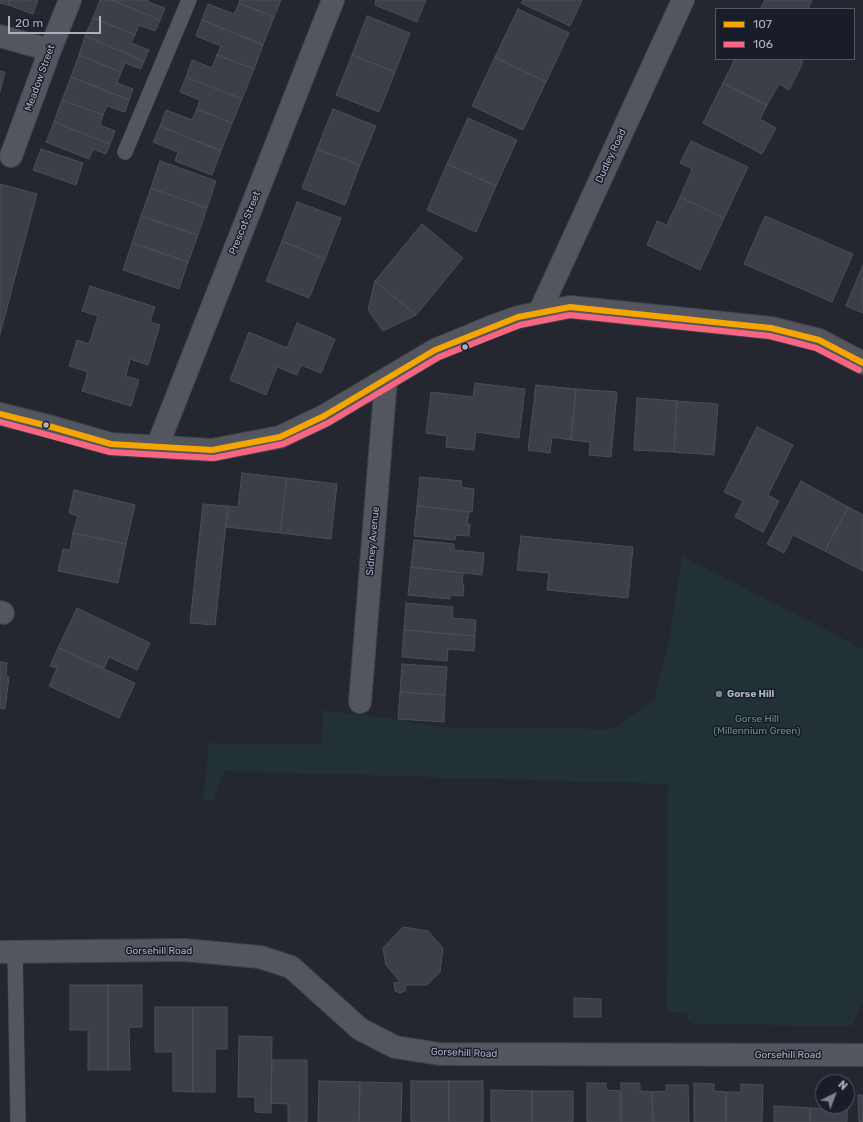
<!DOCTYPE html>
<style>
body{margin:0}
#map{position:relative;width:863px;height:1122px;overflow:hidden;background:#24272f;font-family:Rubik,sans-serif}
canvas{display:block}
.legend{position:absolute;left:715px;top:8px;width:140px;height:52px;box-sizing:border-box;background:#181d29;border:1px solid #535866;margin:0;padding:5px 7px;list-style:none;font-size:12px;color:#acb1c2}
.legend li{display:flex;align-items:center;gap:8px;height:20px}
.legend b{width:20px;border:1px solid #535866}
.north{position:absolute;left:815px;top:1074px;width:40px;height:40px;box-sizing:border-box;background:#181d29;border:1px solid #535866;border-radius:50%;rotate:42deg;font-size:11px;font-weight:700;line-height:16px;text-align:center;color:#acb1c2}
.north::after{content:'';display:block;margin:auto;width:14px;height:18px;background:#7c818f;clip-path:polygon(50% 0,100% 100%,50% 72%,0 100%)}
.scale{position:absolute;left:8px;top:16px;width:93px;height:18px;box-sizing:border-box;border:2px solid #acb1c2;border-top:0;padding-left:5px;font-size:12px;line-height:14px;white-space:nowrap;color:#acb1c2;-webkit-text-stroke:3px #181d29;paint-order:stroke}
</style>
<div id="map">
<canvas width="863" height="1122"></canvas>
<ul class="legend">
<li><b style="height:5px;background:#f7a600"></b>107</li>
<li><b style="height:5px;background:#fa6682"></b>106</li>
</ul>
<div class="north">N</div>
<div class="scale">20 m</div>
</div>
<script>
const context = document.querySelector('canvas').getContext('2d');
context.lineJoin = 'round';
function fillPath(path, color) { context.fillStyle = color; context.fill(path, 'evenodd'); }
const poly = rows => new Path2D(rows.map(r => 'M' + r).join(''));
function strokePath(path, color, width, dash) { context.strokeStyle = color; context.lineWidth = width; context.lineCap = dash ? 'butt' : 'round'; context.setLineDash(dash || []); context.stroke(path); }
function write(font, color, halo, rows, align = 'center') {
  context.font = font + ' Rubik,sans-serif'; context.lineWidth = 3; context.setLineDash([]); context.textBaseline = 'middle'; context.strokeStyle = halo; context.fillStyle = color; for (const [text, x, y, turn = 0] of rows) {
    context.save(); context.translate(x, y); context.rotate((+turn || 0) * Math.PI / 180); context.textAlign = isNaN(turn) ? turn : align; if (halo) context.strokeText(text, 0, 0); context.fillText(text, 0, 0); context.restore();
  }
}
const green = poly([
 [682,556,863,649,863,1003,852,1026,694,1024,688,1021,687,1012,667,1012,668,784,224,771,214,800,203,800,209,743,322,744,323,710,394,719,444,727,613,729,653,700,668,647]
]);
const building = poly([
 [0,0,10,0,8,5,0,3,0,0],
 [10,0,38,0,33,14,8,5,10,0],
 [100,0,112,0,160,20,155,31,139,25,135,35,93,18,100,0],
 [112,0,149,0,148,2,165,8,160,20,112,0],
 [240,0,281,0,274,17,239,3,240,0],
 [376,0,426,0,417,22,375,5,376,0],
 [523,0,582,0,570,26,521,3,523,0],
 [765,0,812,0,808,9,760,9,765,0],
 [239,3,274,17,263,45,202,20,208,4,234,14,239,3],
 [518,9,569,33,546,82,495,57,518,9],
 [367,16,410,33,395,72,352,55,367,16],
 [93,18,135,35,131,43,149,50,144,61,85,36,93,18],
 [202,20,263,45,254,69,217,55,221,46,196,36,202,20],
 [85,36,144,61,141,69,125,63,121,72,79,55,85,36],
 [79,55,121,72,117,83,133,89,129,100,71,77,79,55],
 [217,55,254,69,242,99,186,77,192,60,212,68,217,55],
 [352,55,395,72,379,112,336,95,352,55],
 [495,57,546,82,523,130,472,106,495,57],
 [735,59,798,59,803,62,789,90,779,84,767,105,723,83,735,59],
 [0,71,5,72,0,92,0,71],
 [71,77,129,100,125,112,107,106,103,115,62,100,71,77],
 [186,77,242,99,232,123,197,109,200,100,180,92,186,77],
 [723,83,767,105,760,119,776,128,762,154,703,123,723,83],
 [62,100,103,115,100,125,115,131,110,144,54,122,62,100],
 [197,109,232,123,221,151,160,126,166,110,192,120,197,109],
 [333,109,376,126,360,165,317,149,333,109],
 [468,118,517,140,496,186,447,164,468,118],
 [54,122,110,144,106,154,93,149,89,159,46,142,54,122],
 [160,126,221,151,212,175,175,161,178,152,153,142,160,126],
 [691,141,748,167,724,218,680,197,692,169,680,163,691,141],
 [41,149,83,163,76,185,33,170,41,149],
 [317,149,360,165,345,205,302,188,317,149],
 [160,161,216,181,207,208,151,188,160,161],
 [447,164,496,186,476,232,427,210,447,164],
 [0,184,37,194,0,334,0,184],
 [151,188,207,208,198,235,141,216,151,188],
 [680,197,724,218,700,270,647,245,657,221,667,225,680,197],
 [297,202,341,218,325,259,282,241,297,202],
 [141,216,198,235,188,262,132,243,141,216],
 [765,216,853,254,832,302,744,264,765,216],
 [422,224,463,258,416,315,375,281,422,224],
 [282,241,325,259,309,298,266,281,282,241],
 [132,243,188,262,179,289,123,270,132,243],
 [863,265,863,313,846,306,863,265],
 [375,281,416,315,383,331,368,310,375,281],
 [90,286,155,307,150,322,160,325,148,365,130,359,126,376,139,380,131,406,82,391,88,372,69,366,77,340,89,344,98,316,82,311,90,286],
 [297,323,335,339,321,373,301,365,297,375,277,367,266,395,230,380,249,332,287,348,297,323],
 [475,383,525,389,519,438,476,432,474,450,446,447,447,436,426,433,431,392,473,397,475,383],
 [536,385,576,389,571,440,552,437,550,453,528,450,536,385],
 [576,389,617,392,611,457,589,455,590,442,571,440,576,389],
 [637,398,677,401,674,452,634,450,637,398],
 [677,401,718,404,714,455,674,452,677,401],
 [757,427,793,445,768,495,779,501,763,532,735,517,743,501,724,492,757,427],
 [242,473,287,478,280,533,226,527,228,506,238,507,242,473],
 [420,477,462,481,461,487,474,489,472,512,417,506,420,477],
 [287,478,337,484,331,539,280,533,287,478],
 [801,481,848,507,825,551,793,535,784,553,767,544,801,481],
 [74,490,135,505,126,544,73,533,78,516,69,513,74,490],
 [203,504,228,506,215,625,190,623,203,504],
 [417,506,469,512,467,524,470,524,469,536,456,535,455,540,414,536,417,506],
 [848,507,863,515,863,571,825,551,848,507],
 [73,533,126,544,118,583,58,571,63,549,70,550,73,533],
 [521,536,633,547,628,598,547,590,549,573,517,570,521,536],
 [414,540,454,544,454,550,484,553,482,575,411,567,414,540],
 [411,567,463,573,462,585,464,585,463,596,450,595,450,599,408,595,411,567],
 [406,603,453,607,452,618,476,620,475,636,404,630,406,603],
 [77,608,150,643,137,670,109,657,104,668,58,648,77,608],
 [404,630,475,636,474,651,448,649,447,661,402,657,404,630],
 [58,648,135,683,119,718,49,686,57,668,50,666,58,648],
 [0,662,7,663,6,676,9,677,5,709,0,708,0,662],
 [402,664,447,667,445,695,400,692,402,664],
 [400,692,445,695,444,722,398,719,400,692],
 [403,927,428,931,443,948,440,972,427,985,406,985,405,991,400,993,395,991,394,983,400,982,386,965,383,948,403,927],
 [70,985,108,985,108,1070,88,1070,88,1030,70,1030,70,985],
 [108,985,142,985,142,1027,129,1027,130,1070,108,1070,108,985],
 [574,998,601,999,601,1017,574,1017,574,998],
 [155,1007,193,1007,193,1092,173,1091,173,1052,155,1052,155,1007],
 [193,1007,227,1007,227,1049,215,1049,215,1092,193,1092,193,1007],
 [239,1036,272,1037,271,1113,255,1112,255,1097,238,1097,239,1036],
 [272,1060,307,1060,307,1122,288,1122,288,1104,271,1103,272,1060],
 [319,1081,360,1082,359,1122,318,1122,319,1081],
 [411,1081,449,1081,449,1122,411,1122,411,1081],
 [449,1081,483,1081,483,1122,449,1122,449,1081],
 [360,1082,402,1083,401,1122,359,1122,360,1082],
 [587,1083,606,1083,606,1090,621,1091,621,1122,587,1122,587,1083],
 [621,1083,640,1083,640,1091,652,1092,653,1122,621,1122,621,1083],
 [694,1083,714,1084,714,1091,726,1092,726,1122,694,1122,694,1083],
 [741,1084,763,1085,762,1122,726,1122,726,1092,741,1092,741,1084],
 [666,1085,688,1085,689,1122,653,1122,652,1092,666,1091,666,1085],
 [491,1090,532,1091,532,1122,491,1122,491,1090],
 [532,1091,573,1091,573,1122,532,1122,532,1091],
 [858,1095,863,1095,863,1122,859,1122,858,1095],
 [774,1106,810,1108,810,1122,774,1122,774,1106],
 [810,1108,847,1109,847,1122,810,1122,810,1108]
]);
const lane = poly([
 [125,152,189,0],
 [15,952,18,1122]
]);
const street = poly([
 [0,36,50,50],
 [11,156,50,50,70,0],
 [539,313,683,0],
 [0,414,52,427,111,444,212,450,280,437,324,416,435,350,493,326,518,317,570,307,771,328,819,340,863,363],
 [157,447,333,0],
 [0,612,3,613],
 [360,702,386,379],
 [0,952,185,950,260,957,291,967,360,1029,395,1047,440,1054,863,1055]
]);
const bus1 = poly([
 [0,414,52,427,111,444,212,450,280,437,324,416,435,350,518,317,570,307,771,328,819,340,863,363]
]);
const bus2 = poly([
 [0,422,110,452,214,458,283,444,328,423,439,357,520,325,570,315,770,336,816,348,859,370]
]);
const markers = [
 [465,347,3.5,"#acb1c2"],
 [46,425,3.5,"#acb1c2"],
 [719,694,4,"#7c818f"]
];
const streetNames = [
 ["Meadow Street",40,78,-70],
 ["Dudley Road",611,156,-65],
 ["Prescot Street",245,223,-68],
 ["Sidney Avenue",373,541,-85],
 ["Gorsehill Road",159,951],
 ["Gorsehill Road",464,1053,2],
 ["Gorsehill Road",788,1055]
];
const poiNames = [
 ["Gorse Hill",727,694]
];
const parkNames = [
 ["Gorse Hill",757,719],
 ["(Millennium Green)",757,731]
];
fillPath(green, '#223135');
fillPath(building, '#3c3f47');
strokePath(building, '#4b4e58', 1);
strokePath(lane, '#404249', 16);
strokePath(street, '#404249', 24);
strokePath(lane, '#53565e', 15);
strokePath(street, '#53565e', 22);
strokePath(bus1, '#f7a600', 6);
strokePath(bus2, '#fa6682', 6);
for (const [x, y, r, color] of markers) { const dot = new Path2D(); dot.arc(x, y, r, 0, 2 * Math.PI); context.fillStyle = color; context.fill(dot); strokePath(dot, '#181d29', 1.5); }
write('10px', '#acb1c2', '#181d29', streetNames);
write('bold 10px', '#acb1c2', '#181d29', poiNames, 'left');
write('10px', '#659175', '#181d29', parkNames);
</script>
